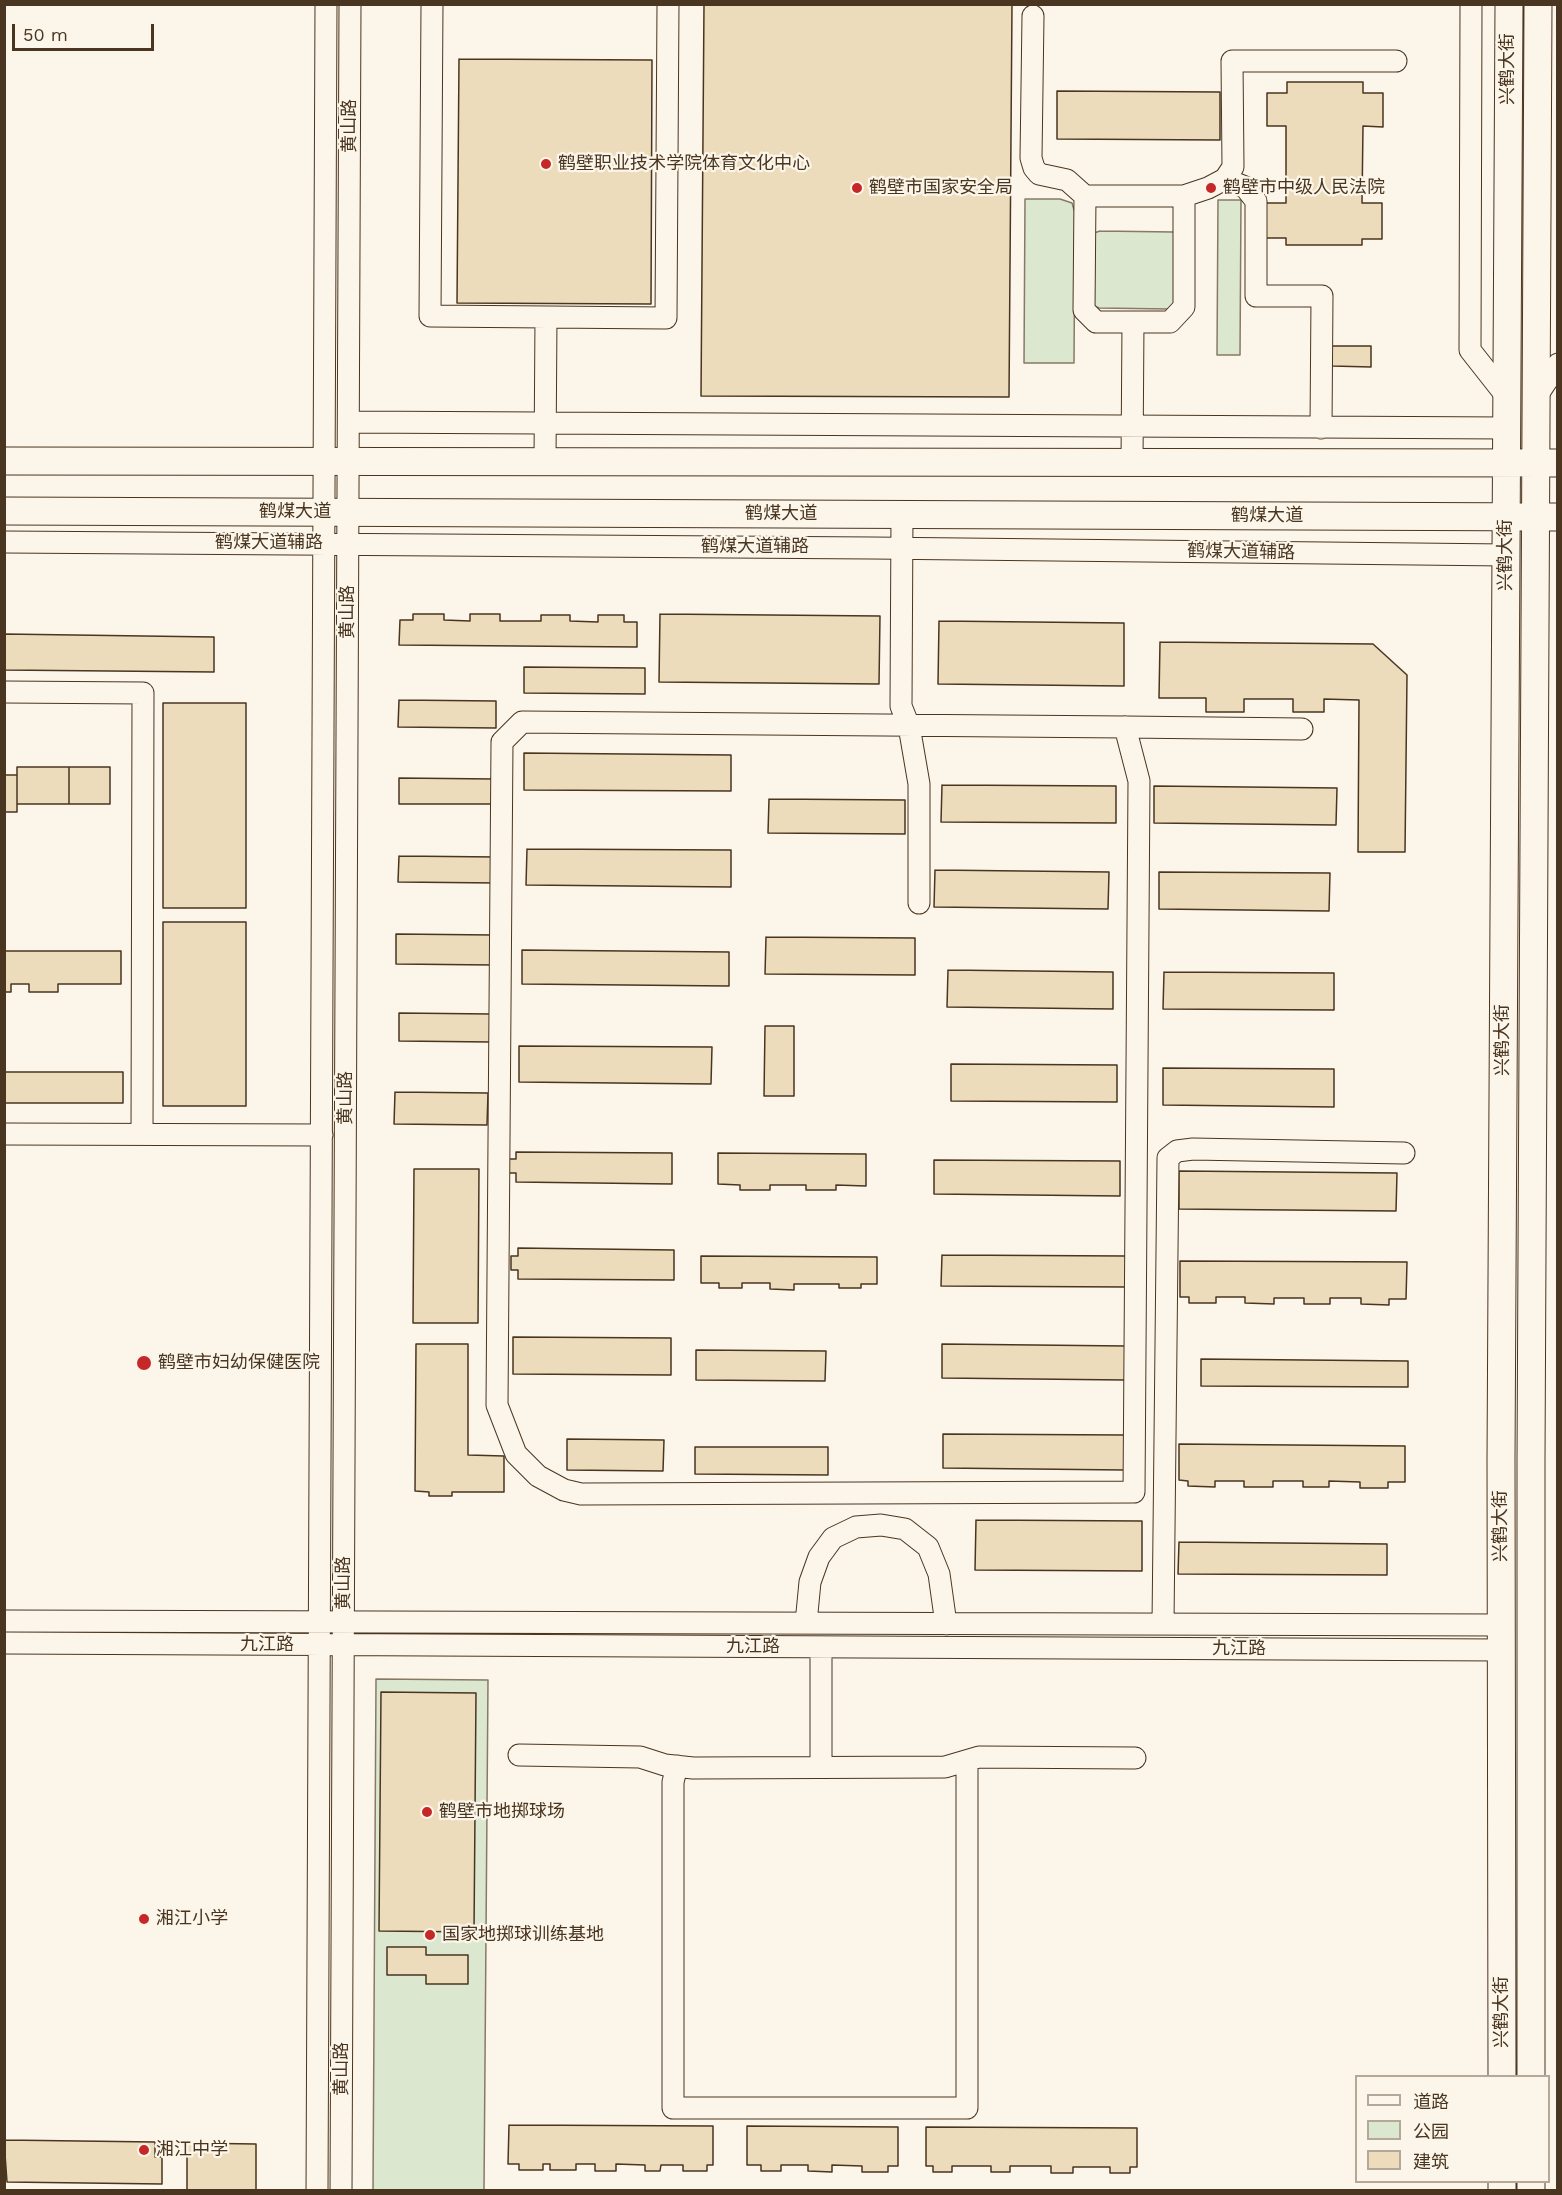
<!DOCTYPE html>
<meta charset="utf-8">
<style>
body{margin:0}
#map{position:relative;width:1562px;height:2195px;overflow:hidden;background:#fbf6e9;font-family:"Work Sans","Noto Sans SC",sans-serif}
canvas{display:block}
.frame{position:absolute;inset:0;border:6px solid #4a3520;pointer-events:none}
.legend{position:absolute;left:1355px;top:2075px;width:195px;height:108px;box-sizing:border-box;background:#fbf6e9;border:2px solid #b4a999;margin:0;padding:8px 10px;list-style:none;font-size:18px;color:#4a3520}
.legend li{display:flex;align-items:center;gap:12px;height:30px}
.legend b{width:30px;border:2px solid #b4a999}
.scale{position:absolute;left:12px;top:24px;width:142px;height:27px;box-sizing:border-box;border:3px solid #4a3520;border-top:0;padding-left:8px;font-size:18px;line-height:21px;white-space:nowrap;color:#4a3520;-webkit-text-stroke:4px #fbf6e9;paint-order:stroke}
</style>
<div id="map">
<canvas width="1562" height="2195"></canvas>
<div class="frame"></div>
<ul class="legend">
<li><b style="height:8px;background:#fbf6e9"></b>道路</li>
<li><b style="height:16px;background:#dce7d0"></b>公园</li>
<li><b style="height:16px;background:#ecdcbc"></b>建筑</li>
</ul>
<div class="scale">50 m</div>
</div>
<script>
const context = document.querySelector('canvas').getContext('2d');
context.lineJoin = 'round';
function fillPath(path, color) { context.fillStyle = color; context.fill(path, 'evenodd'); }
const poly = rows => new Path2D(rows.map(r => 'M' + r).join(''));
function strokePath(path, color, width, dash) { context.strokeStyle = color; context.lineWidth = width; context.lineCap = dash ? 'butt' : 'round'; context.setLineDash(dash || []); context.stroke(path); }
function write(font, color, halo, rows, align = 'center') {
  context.font = font + ' "Work Sans","Noto Sans SC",sans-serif'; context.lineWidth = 4.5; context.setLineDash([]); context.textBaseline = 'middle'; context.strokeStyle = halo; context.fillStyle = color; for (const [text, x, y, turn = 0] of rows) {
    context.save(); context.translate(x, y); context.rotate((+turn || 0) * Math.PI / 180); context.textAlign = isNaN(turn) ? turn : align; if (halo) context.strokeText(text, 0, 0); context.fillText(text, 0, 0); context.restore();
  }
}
const green = poly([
 [1025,199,1060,199,1072,203,1075,213,1074,363,1024,363,1025,199],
 [1218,200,1241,200,1240,355,1217,355,1218,200],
 [1100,231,1174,232,1176,303,1169,309,1099,308,1094,306,1094,233,1100,231],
 [376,1679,488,1680,484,2190,373,2190,376,1679]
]);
const building = poly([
 [704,4,1012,4,1009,397,701,396,704,4],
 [459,59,652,60,651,304,457,303,459,59],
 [1287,82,1363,82,1363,93,1383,93,1383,127,1363,126,1362,203,1382,203,1382,239,1362,239,1362,245,1286,245,1286,238,1266,238,1266,203,1286,203,1286,126,1267,126,1267,93,1287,93,1287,82],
 [1057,91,1220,92,1220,140,1057,139,1057,91],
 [1332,346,1371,346,1371,367,1332,366,1332,346],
 [413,614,444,614,444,620,470,621,470,614,500,614,500,621,541,621,541,615,570,615,570,621,598,622,598,615,624,615,624,622,637,622,637,647,399,645,400,620,413,620,413,614],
 [660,614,880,616,879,684,659,682,660,614],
 [939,621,1124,623,1124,686,938,684,939,621],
 [4,634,214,637,214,672,4,670,4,634],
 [1160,642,1373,644,1407,675,1405,852,1358,852,1359,700,1324,699,1324,712,1293,712,1293,699,1244,699,1244,712,1206,712,1206,698,1159,698,1160,642],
 [524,667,645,668,645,694,524,693,524,667],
 [399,700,496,701,496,728,398,727,399,700],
 [163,703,246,703,246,908,163,908,163,703],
 [524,753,731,755,731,791,524,790,524,753],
 [17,767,69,767,69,804,17,804,17,767],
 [69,767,110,767,110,804,69,804,69,767],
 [4,775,17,775,17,812,4,812,4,775],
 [399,778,494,779,494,804,399,804,399,778],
 [942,785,1116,786,1116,823,941,822,942,785],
 [1154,786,1337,788,1336,825,1154,823,1154,786],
 [769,799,905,800,905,834,768,833,769,799],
 [527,849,731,850,731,887,526,885,527,849],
 [399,856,497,857,497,883,398,882,399,856],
 [935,870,1109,872,1108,909,934,907,935,870],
 [1159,872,1330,873,1329,911,1159,909,1159,872],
 [163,922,246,922,246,1106,163,1106,163,922],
 [396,934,493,935,493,965,396,964,396,934],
 [766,937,915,938,915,975,765,974,766,937],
 [522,950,729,952,729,986,522,984,522,950],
 [4,951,121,951,121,984,58,984,58,992,29,992,29,984,11,984,11,992,4,992,4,951],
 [948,970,1113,972,1113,1009,947,1007,948,970],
 [1164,972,1334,973,1334,1010,1163,1009,1164,972],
 [399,1013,491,1014,491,1042,399,1041,399,1013],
 [765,1026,794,1026,794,1096,764,1096,765,1026],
 [519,1046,712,1047,711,1084,519,1082,519,1046],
 [951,1064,1117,1065,1117,1102,951,1101,951,1064],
 [1163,1068,1334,1069,1334,1107,1163,1105,1163,1068],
 [4,1072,123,1072,123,1103,4,1103,4,1072],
 [395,1092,488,1093,487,1125,394,1124,395,1092],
 [516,1152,672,1153,672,1184,516,1182,516,1173,508,1173,509,1159,516,1159,516,1152],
 [718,1153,866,1154,866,1186,836,1185,836,1190,806,1190,806,1185,770,1185,770,1190,740,1190,740,1185,718,1184,718,1153],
 [934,1160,1120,1161,1120,1196,934,1194,934,1160],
 [414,1169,479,1169,478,1323,413,1323,414,1169],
 [1179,1171,1397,1173,1396,1211,1179,1209,1179,1171],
 [518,1248,674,1250,674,1280,518,1279,518,1270,511,1270,511,1256,518,1256,518,1248],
 [942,1255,1126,1256,1126,1287,941,1286,942,1255],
 [701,1256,877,1257,877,1284,861,1284,861,1288,839,1288,839,1284,794,1284,794,1290,770,1289,770,1283,742,1283,742,1288,719,1288,719,1283,701,1283,701,1256],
 [1180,1261,1407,1262,1406,1299,1389,1299,1389,1305,1361,1304,1361,1298,1330,1298,1330,1304,1304,1304,1304,1298,1274,1298,1274,1304,1245,1303,1245,1297,1216,1297,1216,1303,1189,1303,1189,1297,1180,1297,1180,1261],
 [513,1337,671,1338,671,1375,513,1374,513,1337],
 [416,1344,468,1344,468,1455,504,1456,504,1492,452,1492,452,1496,429,1496,429,1492,415,1491,416,1344],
 [942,1344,1126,1346,1125,1380,942,1378,942,1344],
 [696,1350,826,1351,825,1381,696,1380,696,1350],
 [1201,1359,1408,1361,1408,1387,1201,1386,1201,1359],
 [943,1434,1125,1435,1124,1470,943,1468,943,1434],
 [567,1439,664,1440,663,1471,567,1470,567,1439],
 [1179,1444,1405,1446,1405,1482,1388,1482,1388,1488,1360,1488,1360,1482,1329,1481,1329,1487,1303,1487,1303,1481,1273,1481,1273,1487,1244,1487,1244,1481,1215,1481,1215,1487,1188,1486,1188,1481,1179,1480,1179,1444],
 [695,1447,828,1447,828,1475,695,1474,695,1447],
 [976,1520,1142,1521,1142,1571,975,1570,976,1520],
 [1179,1542,1387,1544,1387,1575,1178,1574,1179,1542],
 [381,1692,476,1693,474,1932,379,1931,381,1692],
 [387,1947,426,1947,426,1955,468,1955,468,1984,426,1984,426,1975,387,1975,387,1947],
 [509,2125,713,2126,713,2165,707,2165,707,2171,683,2171,683,2165,661,2165,660,2171,645,2171,645,2165,616,2164,616,2171,595,2171,595,2164,576,2164,576,2170,550,2170,550,2164,543,2164,543,2170,519,2170,519,2164,508,2164,509,2125],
 [747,2126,898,2127,898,2166,888,2166,888,2172,862,2172,862,2166,832,2165,832,2172,808,2171,808,2165,781,2165,781,2171,761,2171,761,2165,747,2165,747,2126],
 [926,2127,1137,2128,1137,2167,1130,2167,1130,2173,1110,2173,1110,2167,1073,2167,1073,2173,1051,2173,1051,2166,1010,2166,1010,2172,991,2172,991,2166,952,2166,952,2172,933,2172,933,2166,926,2166,926,2127],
 [4,2140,155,2142,155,2157,162,2157,162,2184,7,2182,4,2140],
 [187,2143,256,2144,256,2190,187,2190,187,2143]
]);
const minor = poly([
 [432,4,430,316,666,318,668,4],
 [1471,4,1470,350,1507,397],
 [1033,16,1031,158,1034,168,1039,174,1067,180,1085,196,1184,196,1184,307,1170,322,1096,322,1084,310,1085,196],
 [1225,179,1245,187,1256,201,1256,296,1322,296,1321,428],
 [1184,196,1208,188,1225,179,1233,167,1232,61,1396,61],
 [1536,397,1558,364],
 [349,422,1506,428],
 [545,461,546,317],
 [1132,462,1133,322],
 [902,514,901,706,909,726,919,784,919,903],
 [4,542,872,548,1506,555],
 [4,692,143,693,142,1134],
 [1125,727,1139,781,1134,1492,581,1494,564,1490,538,1476,516,1454,497,1405,502,742,522,722,1125,727,1302,729],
 [4,1134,322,1135],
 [4,1621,1501,1625],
 [806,1623,810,1582,819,1557,833,1538,856,1527,881,1525,905,1529,928,1547,939,1574,946,1624],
 [1163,1624,1168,1158,1177,1151,1193,1149,1404,1153],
 [4,1643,1502,1650],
 [519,1755,640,1757,665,1765,693,1768,945,1767,979,1757,1135,1758],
 [677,1766,673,1782,673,2108,967,2108,967,1761],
 [821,1767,821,1647],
 [317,2190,326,4],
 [341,2190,350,4]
]);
const major = poly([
 [4,461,1558,463],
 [4,511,1558,517],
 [1502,2076,1501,1457,1509,4],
 [1531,2076,1531,1457,1538,4],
 [1502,2182,1502,2190],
 [1531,2182,1531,2190]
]);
const markers = [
 [546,164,6,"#c62828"],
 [857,188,6,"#c62828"],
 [1211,188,6,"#c62828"],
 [144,1363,8,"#c62828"],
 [427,1812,6,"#c62828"],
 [144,1919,6,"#c62828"],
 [430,1935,6,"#c62828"],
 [144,2150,6,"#c62828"]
];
const streetNames = [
 ["兴鹤大街",1508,69,-90],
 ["黄山路",350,126,-90],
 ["鹤煤大道",295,512],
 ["鹤煤大道",781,514],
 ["鹤煤大道",1267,516],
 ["鹤煤大道辅路",269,543],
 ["鹤煤大道辅路",755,547],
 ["鹤煤大道辅路",1241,552,1],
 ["兴鹤大街",1506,555,-90],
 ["黄山路",348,612,-90],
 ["兴鹤大街",1503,1040,-90],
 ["黄山路",346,1098,-90],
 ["兴鹤大街",1501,1526,-90],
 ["黄山路",344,1583,-90],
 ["九江路",267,1645],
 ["九江路",753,1647],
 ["九江路",1239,1649],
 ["兴鹤大街",1502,2012,-90],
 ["黄山路",342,2069,-90]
];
const poiNames = [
 ["鹤壁职业技术学院体育文化中心",558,164],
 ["鹤壁市国家安全局",869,188],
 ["鹤壁市中级人民法院",1223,188],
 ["鹤壁市妇幼保健医院",158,1363],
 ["鹤壁市地掷球场",439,1812],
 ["湘江小学",156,1919],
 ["国家地掷球训练基地",442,1935],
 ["湘江中学",156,2150]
];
fillPath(green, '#dce7d0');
strokePath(green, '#887966', 1.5);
fillPath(building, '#ecdcbc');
strokePath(building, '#4a3520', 1.5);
strokePath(minor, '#4a3520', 23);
strokePath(major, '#4a3520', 29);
strokePath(minor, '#fbf6e9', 21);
strokePath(major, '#fbf6e9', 27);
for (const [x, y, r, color] of markers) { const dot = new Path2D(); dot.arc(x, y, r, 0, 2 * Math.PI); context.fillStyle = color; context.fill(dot); strokePath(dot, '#fbf6e9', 2); }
write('18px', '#4a3520', '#fbf6e9', streetNames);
write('18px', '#4a3520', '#fbf6e9', poiNames, 'left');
</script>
